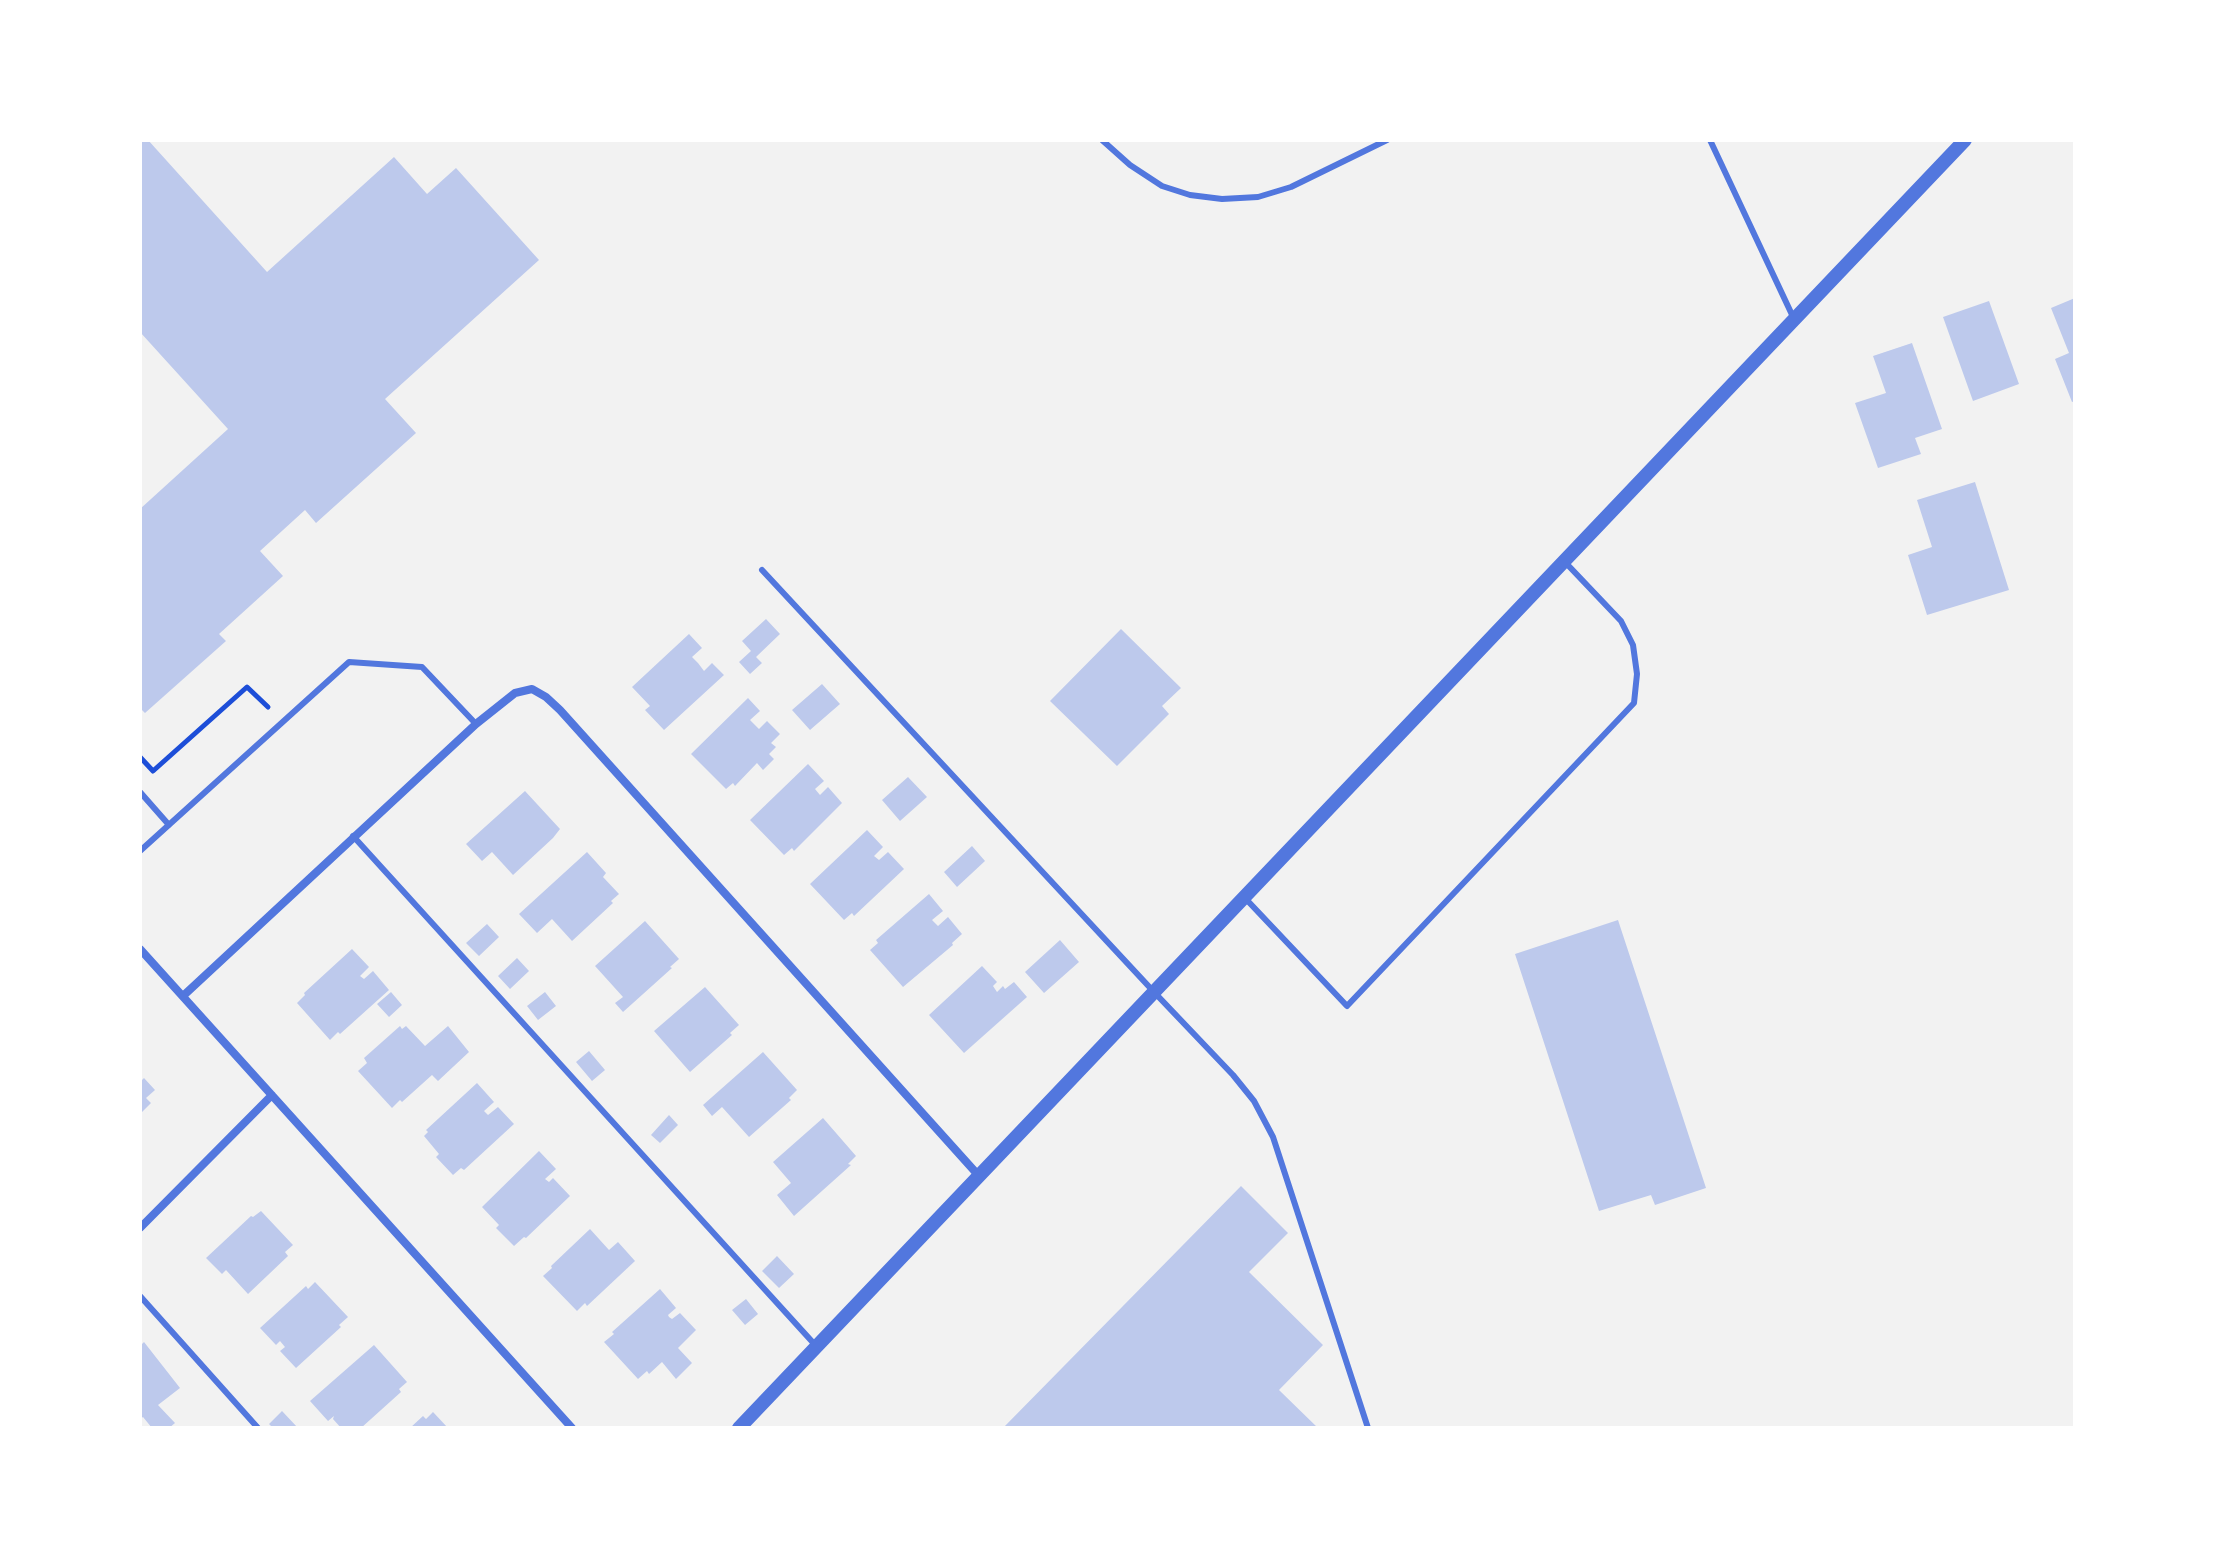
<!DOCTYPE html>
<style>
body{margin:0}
#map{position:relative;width:2215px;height:1568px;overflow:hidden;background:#f2f2f2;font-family:Quicksand,sans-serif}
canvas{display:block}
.frame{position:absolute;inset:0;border:142px solid #fff;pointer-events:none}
</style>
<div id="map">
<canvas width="2215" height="1568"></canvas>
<div class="frame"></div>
</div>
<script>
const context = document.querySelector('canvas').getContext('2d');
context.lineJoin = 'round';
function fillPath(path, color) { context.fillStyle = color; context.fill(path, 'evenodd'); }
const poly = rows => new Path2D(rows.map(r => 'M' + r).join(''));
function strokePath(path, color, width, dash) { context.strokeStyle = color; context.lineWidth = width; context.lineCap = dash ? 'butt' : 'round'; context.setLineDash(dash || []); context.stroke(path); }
const building = poly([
 [140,140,148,140,267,272,394,157,427,194,456,168,539,260,385,399,416,433,316,523,305,510,260,551,283,576,219,634,226,641,145,713,140,708,140,509,228,429,140,332],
 [2075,298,2075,401,2072,402,2055,359,2069,353,2051,308],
 [1989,301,2019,384,1973,401,1943,317],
 [1912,343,1942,429,1915,438,1921,454,1878,468,1855,403,1886,393,1873,356],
 [1975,482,2009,590,1927,615,1908,555,1932,547,1917,500],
 [766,619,780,634,756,657,762,663,750,674,739,662,751,651,742,641],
 [1121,629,1181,688,1162,706,1169,714,1117,766,1050,701],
 [689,634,702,648,692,657,698,663,704,671,712,663,724,675,664,730,645,710,650,706,632,687],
 [822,684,840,704,810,730,792,710],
 [748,698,760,711,750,720,759,729,767,721,780,734,771,743,776,747,769,754,774,759,763,770,757,763,735,786,733,783,726,789,691,754],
 [808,764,824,781,815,789,820,795,828,787,842,803,794,851,792,848,784,855,750,820],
 [908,777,927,797,900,821,882,800],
 [525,791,560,829,553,838,513,875,492,852,482,861,466,844],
 [867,830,883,847,874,856,879,860,888,852,904,869,854,916,852,913,844,920,810,884],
 [972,846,985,861,957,887,944,872],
 [587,852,606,873,603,877,619,894,611,901,613,903,572,941,552,919,537,933,519,914],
 [929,894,943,911,932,920,938,926,948,917,962,934,952,943,953,945,903,987,870,950,878,943,876,940],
 [1618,920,1706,1188,1655,1205,1651,1195,1599,1211,1515,954],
 [645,921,679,959,670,967,672,968,623,1012,615,1003,623,997,595,966],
 [487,924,499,937,479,956,466,943],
 [1060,940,1079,962,1044,993,1025,972],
 [352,949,369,967,360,976,364,979,373,971,389,990,340,1034,338,1032,330,1040,297,1003,305,995,304,993],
 [517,958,529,971,510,989,498,976],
 [982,966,997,982,993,986,997,992,1003,986,1005,989,1014,982,1027,997,964,1053,929,1015],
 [705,987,739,1025,730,1033,732,1035,690,1072,654,1031],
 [391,992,402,1005,389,1017,377,1004],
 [545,992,556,1006,538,1020,527,1006],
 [400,1026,402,1029,406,1026,425,1046,448,1026,469,1052,438,1081,432,1075,402,1102,400,1100,392,1108,358,1071,367,1063,364,1058],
 [589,1051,605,1070,592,1081,576,1062],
 [763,1052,797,1090,789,1098,791,1100,749,1137,722,1107,712,1116,703,1105],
 [144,1078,155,1090,146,1098,151,1103,140,1114,140,1082],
 [477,1083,494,1102,484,1111,488,1115,498,1107,514,1124,464,1170,461,1168,453,1175,436,1157,439,1154,424,1136,428,1132,426,1130],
 [669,1115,678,1125,660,1143,651,1135],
 [823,1118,856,1156,848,1164,851,1165,794,1216,777,1195,791,1183,773,1162],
 [539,1151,556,1169,545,1179,549,1182,553,1178,570,1196,526,1238,524,1237,514,1246,496,1228,499,1225,482,1207],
 [1241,1186,1288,1233,1249,1272,1323,1345,1279,1390,1318,1428,1003,1428],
 [261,1211,293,1245,285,1252,288,1256,248,1294,226,1270,222,1274,206,1258,251,1216,253,1217],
 [590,1229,609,1250,618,1242,635,1261,587,1306,585,1303,577,1311,543,1276,552,1268,551,1266],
 [777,1256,794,1274,779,1288,762,1271],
 [315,1282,348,1317,339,1325,341,1327,296,1368,280,1351,285,1347,280,1341,276,1345,260,1328,306,1286,308,1289],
 [660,1289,676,1308,668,1315,669,1317,672,1319,680,1313,696,1330,678,1348,692,1363,676,1379,662,1362,649,1374,647,1371,638,1379,604,1342,614,1334,612,1332],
 [746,1299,758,1314,745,1325,732,1310],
 [144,1342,180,1388,158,1405,175,1423,169,1428,152,1428,143,1417,140,1419,140,1346],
 [374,1345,407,1382,399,1389,401,1392,361,1428,341,1428,333,1419,334,1416,328,1421,310,1401],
 [282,1411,298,1428,273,1428,269,1424],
 [433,1412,448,1428,410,1428,423,1416,426,1419]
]);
const path = poly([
 [140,757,153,771,247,687,268,707]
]);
const service = poly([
 [1102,140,1130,165,1162,186,1190,195,1222,199,1258,197,1291,187,1387,140],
 [1710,140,1794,319],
 [762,570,1154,992,1233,1075,1254,1101,1273,1137,1368,1428],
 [140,792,169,825],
 [353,836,817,1347],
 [140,851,349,662,422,667,476,724],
 [1244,897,1347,1006,1634,703,1637,674,1633,645,1621,621,1564,561],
 [140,1296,258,1428]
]);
const minor = poly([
 [140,949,572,1428],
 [183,996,476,724,515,693,532,689,546,697,560,710,979,1176],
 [140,1228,272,1095]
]);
const tertiary = poly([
 [739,1428,1965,140]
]);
fillPath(building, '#bdc9ec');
strokePath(path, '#1d4ed8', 5);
strokePath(service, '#5277de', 6);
strokePath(minor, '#5277de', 8);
strokePath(tertiary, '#5277de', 14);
</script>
